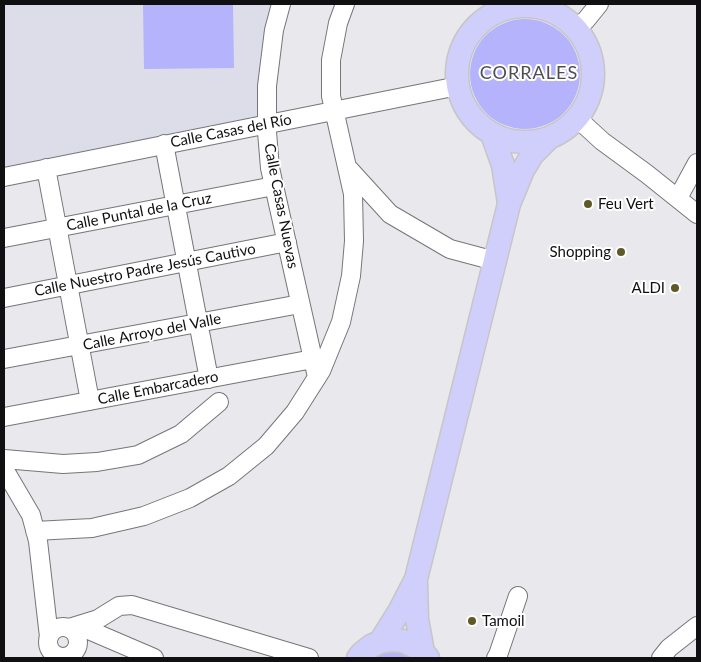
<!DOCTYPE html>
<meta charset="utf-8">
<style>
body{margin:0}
#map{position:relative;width:701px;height:662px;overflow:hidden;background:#e8e8ed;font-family:Lato,sans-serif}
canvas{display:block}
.frame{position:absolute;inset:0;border:5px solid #101012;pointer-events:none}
</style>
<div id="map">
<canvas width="701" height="662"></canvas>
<div class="frame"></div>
</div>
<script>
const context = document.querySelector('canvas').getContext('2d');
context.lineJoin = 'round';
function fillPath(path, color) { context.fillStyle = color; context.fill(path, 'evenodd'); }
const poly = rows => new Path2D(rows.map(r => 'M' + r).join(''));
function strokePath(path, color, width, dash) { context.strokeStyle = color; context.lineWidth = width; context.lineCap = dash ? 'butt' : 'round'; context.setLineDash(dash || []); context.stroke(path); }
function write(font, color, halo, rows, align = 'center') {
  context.font = font + ' Lato,sans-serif'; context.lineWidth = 4; context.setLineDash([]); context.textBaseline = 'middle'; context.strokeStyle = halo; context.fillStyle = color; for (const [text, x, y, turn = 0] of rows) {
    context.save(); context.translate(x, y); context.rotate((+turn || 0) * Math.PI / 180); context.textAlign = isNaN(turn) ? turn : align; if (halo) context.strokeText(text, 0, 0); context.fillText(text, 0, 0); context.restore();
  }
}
const built = poly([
 [4,4,281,4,267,124,4,177]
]);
const green = poly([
 [143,4,233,4,234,68,144,69],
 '470 74a55 55 0 1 1 110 0a55 55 0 1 1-110 0Z',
 [397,650,415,658,370,658,379,653]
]);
const minor = poly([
 [281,4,274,30,267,86,267,132,270,168,317,377],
 [576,29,586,20,599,4],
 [578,119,602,141,647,174,697,214],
 [164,144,209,379],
 [46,168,90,401],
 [349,169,390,214,450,249,495,261],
 [4,177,458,86],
 [678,198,697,163],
 [4,238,274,186],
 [4,298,287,242],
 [4,359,300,304],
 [4,417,313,359],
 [4,459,63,464,97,462,138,455,181,434,219,402],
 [4,472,7,474,31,515,38,541,49,637],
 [35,531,92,528,144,516,190,498,229,476,266,446,295,412,321,371,341,322,351,276,354,241,353,194,331,96,331,60,338,23,345,4],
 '48 642a15 15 0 1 1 30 0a15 15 0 1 1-30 0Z',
 [69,628,98,619,119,606,132,605,309,658],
 [91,631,154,658],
 [496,658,498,655,518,596],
 [661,658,669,648,697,626]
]);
const major = poly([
 '457 74a68 68 0 1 1 136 0a68 68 0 1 1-136 0Z',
 [492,134,503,165,509,203],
 [416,582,417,619,423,652],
 [380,642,400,610,416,579,509,204,523,170,532,155,548,139],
 [358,658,362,653,371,646,380,642,392,640,403,641,414,646,423,652,428,658]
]);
const markers = [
 [588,204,5,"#5e5a27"],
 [621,252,5,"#5e5a27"],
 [675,288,5,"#5e5a27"],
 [472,621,5,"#5e5a27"]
];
const streetNames = [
 ["Calle Casas del Río",231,131,-11],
 ["Calle Casas Nuevas",281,206,79],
 ["Calle Puntal de la Cruz",139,212,-11],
 ["Calle Nuestro Padre Jesús Cautivo",145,270,-11],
 ["Calle Arroyo del Valle",152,332,-11],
 ["Calle Embarcadero",158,388,-11]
];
const poiNames = [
 ["Feu Vert",598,204],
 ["Shopping",611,252,"right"],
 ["ALDI",665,288,"right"],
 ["Tamoil",482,621]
];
const quarterNames = [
 ["CORRALES",529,73]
];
fillPath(built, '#ddddea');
fillPath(green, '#b5b3fb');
strokePath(minor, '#76767a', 20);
strokePath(major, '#c6c6c6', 25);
strokePath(minor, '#fff', 18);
strokePath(major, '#d0cefb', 22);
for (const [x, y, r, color] of markers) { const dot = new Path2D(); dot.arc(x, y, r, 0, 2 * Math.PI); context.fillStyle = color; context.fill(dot); strokePath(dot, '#fff', 2); }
write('15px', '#101012', '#fff', streetNames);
write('15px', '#101012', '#fff', poiNames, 'left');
context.letterSpacing = '1px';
write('18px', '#4d4d52', '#fff', quarterNames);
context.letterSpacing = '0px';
</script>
